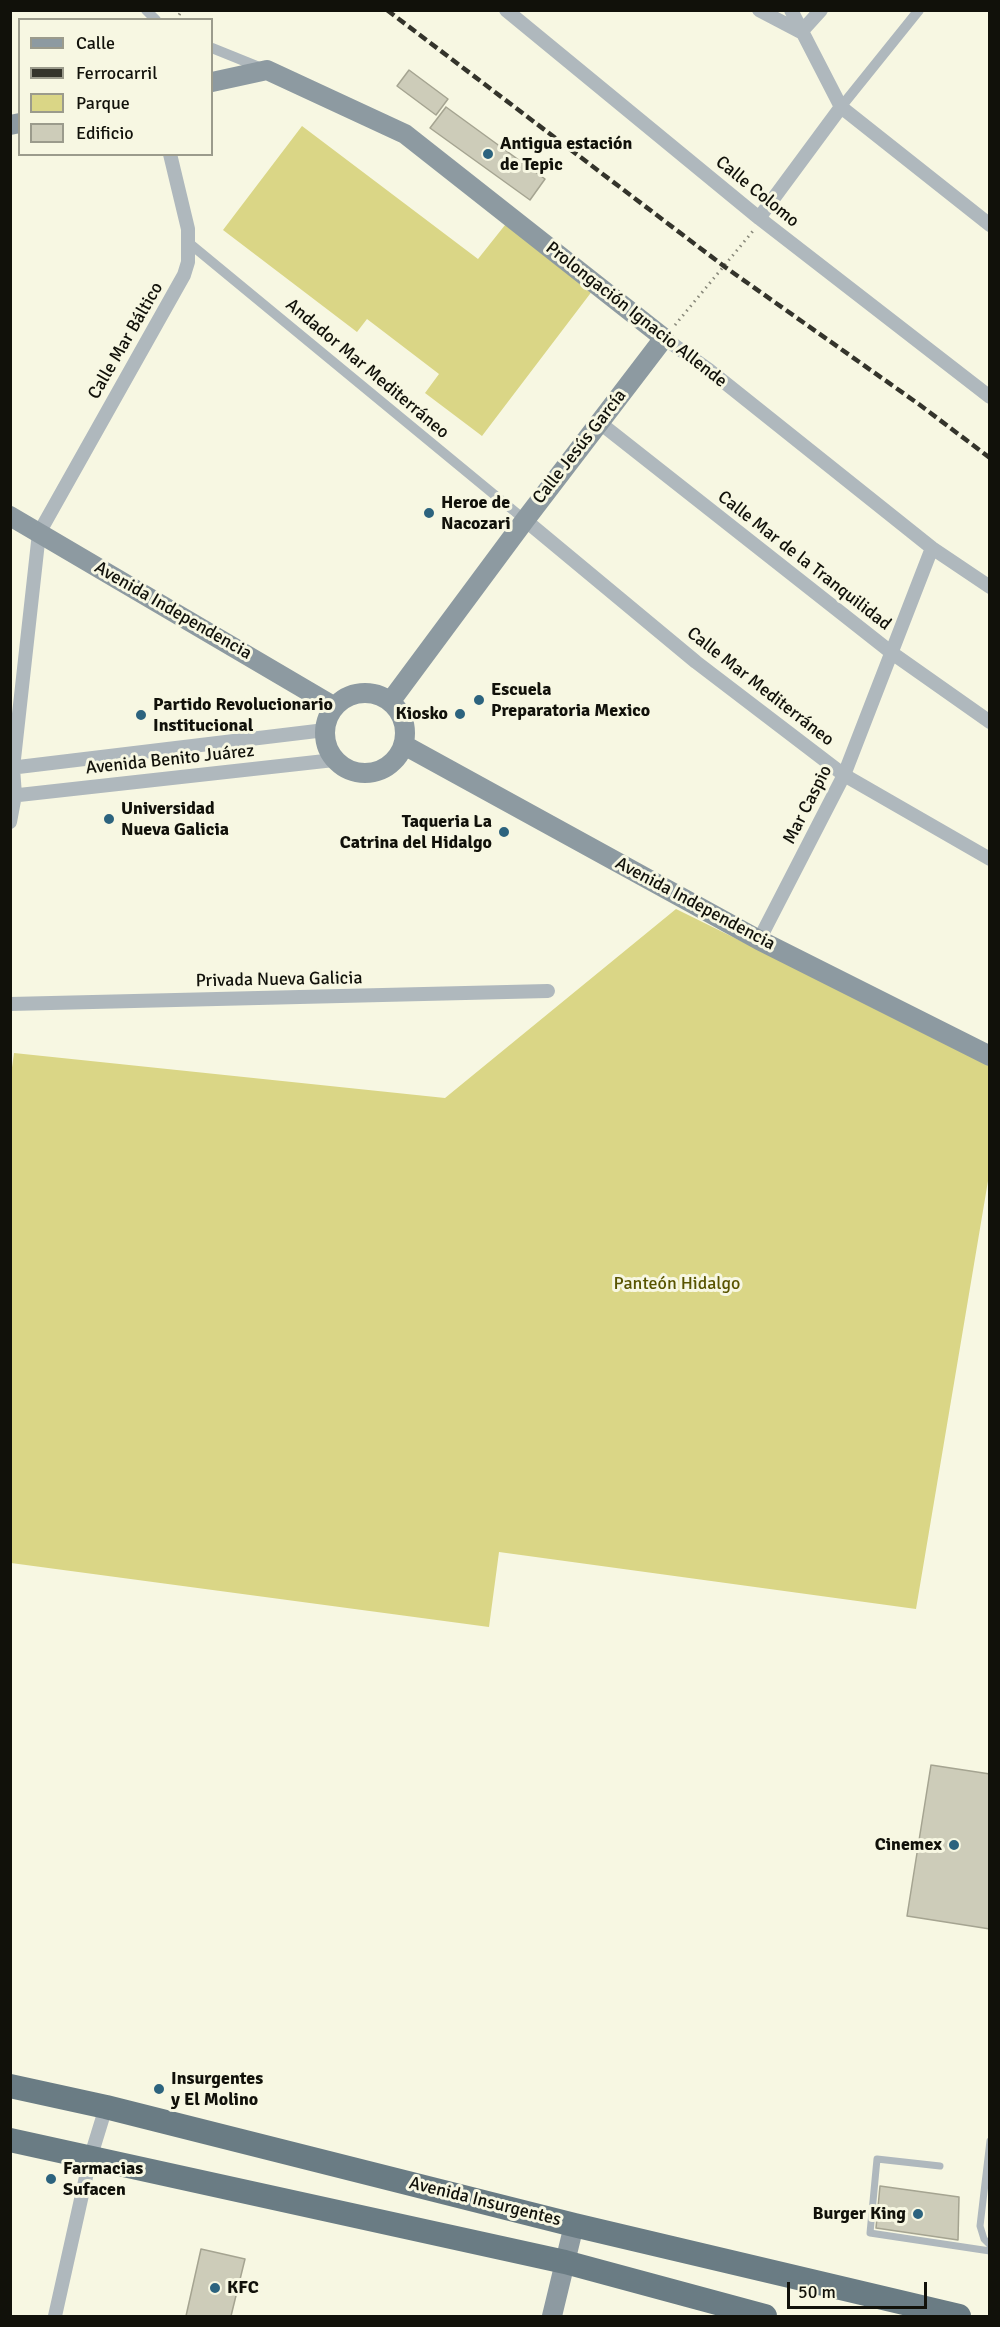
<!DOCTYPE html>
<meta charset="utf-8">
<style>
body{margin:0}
#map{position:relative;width:1000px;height:2327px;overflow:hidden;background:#f7f7e2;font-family:Signika,sans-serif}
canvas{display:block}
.frame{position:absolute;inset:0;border:12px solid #11110a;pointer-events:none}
.legend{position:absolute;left:18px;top:18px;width:195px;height:138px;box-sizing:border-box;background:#f7f7e2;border:2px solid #9b9b8c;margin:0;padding:8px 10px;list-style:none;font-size:18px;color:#11110a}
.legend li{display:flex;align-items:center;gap:12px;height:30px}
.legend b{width:30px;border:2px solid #9b9b8c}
.scale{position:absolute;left:787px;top:2282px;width:140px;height:27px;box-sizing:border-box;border:3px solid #11110a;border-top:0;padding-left:8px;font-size:18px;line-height:21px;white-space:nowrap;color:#11110a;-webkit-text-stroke:4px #f7f7e2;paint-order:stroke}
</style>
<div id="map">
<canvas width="1000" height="2327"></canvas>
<div class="frame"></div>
<ul class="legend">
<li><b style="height:8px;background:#8d9aa1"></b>Calle</li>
<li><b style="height:8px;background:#34342b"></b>Ferrocarril</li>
<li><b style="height:16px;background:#dad686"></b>Parque</li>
<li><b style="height:16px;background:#cdccb9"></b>Edificio</li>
</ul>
<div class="scale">50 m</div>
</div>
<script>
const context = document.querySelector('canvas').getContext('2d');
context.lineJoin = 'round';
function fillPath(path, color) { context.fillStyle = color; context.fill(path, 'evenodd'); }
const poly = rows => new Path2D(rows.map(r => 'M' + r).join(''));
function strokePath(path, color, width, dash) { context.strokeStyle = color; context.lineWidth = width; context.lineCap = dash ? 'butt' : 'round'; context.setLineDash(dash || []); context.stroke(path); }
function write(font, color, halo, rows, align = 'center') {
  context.font = font + ' Signika,sans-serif'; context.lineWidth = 6; context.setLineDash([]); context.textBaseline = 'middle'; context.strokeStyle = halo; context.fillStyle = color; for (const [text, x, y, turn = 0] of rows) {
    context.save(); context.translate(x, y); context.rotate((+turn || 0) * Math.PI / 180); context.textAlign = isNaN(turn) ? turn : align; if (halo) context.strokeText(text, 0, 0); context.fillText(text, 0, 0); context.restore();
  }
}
const green = poly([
 [302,126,478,259,509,220,596,286,482,436,425,393,439,374,367,319,357,332,223,230],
 [676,909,989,1063,989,1175,916,1609,499,1552,489,1627,11,1563,10,1082,14,1053,445,1098]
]);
const building = poly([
 [409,70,448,99,436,115,397,86,409,70],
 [446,107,545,179,530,200,430,128,446,107],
 [931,1765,990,1774,990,1929,907,1916,931,1765],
 [880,2186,959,2197,958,2240,876,2228,880,2186],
 [201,2249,245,2259,231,2316,186,2316,201,2249]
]);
const path = poly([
 [176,20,182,10],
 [675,325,753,231]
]);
const service = poly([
 [990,2141,980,2226,984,2239,990,2245],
 [940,2166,877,2159,870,2233,990,2251]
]);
const pedestrian = poly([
 [146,10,156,20],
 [212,48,264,69],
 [841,107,919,10],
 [189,243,525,520]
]);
const minor = poly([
 [506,10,759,218,990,397],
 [759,10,801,32],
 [791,10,841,107,990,225],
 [801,32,821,10],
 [759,218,841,107],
 [664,338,709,370,932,548,990,587],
 [600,423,892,653,990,722],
 [525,520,696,662,844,775,990,859],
 [10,768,325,730],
 [10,796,334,760],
 [10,822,15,795,13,768,39,533,184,275,188,262,188,229,170,154],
 [759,940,844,775,932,548],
 [10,1004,548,991],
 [55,2316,90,2159,106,2107]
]);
const secondary = poly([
 [212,82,267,70,405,134,664,338,525,520,390,702],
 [10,125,20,123],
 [10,516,335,707],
 '325 733a40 40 0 1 1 80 0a40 40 0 1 1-80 0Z',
 [404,745,759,940,990,1056],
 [552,2316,574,2225]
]);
const trunk = poly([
 [10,2086,106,2107,574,2225,959,2316],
 [10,2140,565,2262,765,2316]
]);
const rail = poly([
 [387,10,725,267,920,405,990,458]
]);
const markers = [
 [488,154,6,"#2c637e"],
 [429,513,6,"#2c637e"],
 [479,700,6,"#2c637e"],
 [460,714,6,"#2c637e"],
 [141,715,6,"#2c637e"],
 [109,819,6,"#2c637e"],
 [504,832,6,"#2c637e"],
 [954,1845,6,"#2c637e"],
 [159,2089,6,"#2c637e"],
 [51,2179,6,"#2c637e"],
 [918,2214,6,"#2c637e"],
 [215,2288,6,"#2c637e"]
];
const poiNames = [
 ["Antigua estación",500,144],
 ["de Tepic",500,165],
 ["Heroe de",441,503],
 ["Nacozari",441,524],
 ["Escuela",491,690],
 ["Preparatoria Mexico",491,711],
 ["Partido Revolucionario",153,705],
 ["Institucional",153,726],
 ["Kiosko",448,714,"right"],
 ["Universidad",121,809],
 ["Nueva Galicia",121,830],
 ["Taqueria La",492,822,"right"],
 ["Catrina del Hidalgo",492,843,"right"],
 ["Cinemex",942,1845,"right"],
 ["Insurgentes",171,2079],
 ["y El Molino",171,2100],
 ["Farmacias",63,2169],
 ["Sufacen",63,2190],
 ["Burger King",906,2214,"right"],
 ["KFC",227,2288]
];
const streetNames = [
 ["Calle Colomo",757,192,39],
 ["Prolongación Ignacio Allende",636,315,38],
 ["Calle Mar Báltico",126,341,-60],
 ["Andador Mar Mediterráneo",367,369,40],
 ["Calle Jesús García",580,447,-52],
 ["Calle Mar de la Tranquilidad",804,561,38],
 ["Avenida Independencia",173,611,30],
 ["Calle Mar Mediterráneo",760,687,38],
 ["Avenida Benito Juárez",170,760,-6],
 ["Mar Caspio",808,805,-63],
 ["Avenida Independencia",695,904,28],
 ["Privada Nueva Galicia",279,980,-1],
 ["Avenida Insurgentes",485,2202,14]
];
const parkNames = [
 ["Panteón Hidalgo",677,1284]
];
fillPath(green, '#dad686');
fillPath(building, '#cdccb9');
strokePath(building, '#a5a491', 1.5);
strokePath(path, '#878779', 3, [1.5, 4.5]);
strokePath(service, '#afb8bd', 7);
strokePath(pedestrian, '#afb8bd', 10);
strokePath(minor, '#afb8bd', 14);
strokePath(secondary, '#8d9aa1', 20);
strokePath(trunk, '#6a7c84', 24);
strokePath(rail, '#34342b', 4.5, [9, 4.5]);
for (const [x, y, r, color] of markers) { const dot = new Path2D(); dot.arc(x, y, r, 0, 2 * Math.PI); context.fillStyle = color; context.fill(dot); strokePath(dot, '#f7f7e2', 2); }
write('bold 18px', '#11110a', '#f7f7e2', poiNames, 'left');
write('18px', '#11110a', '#f7f7e2', streetNames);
write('18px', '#595400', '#f7f7e2', parkNames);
</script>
